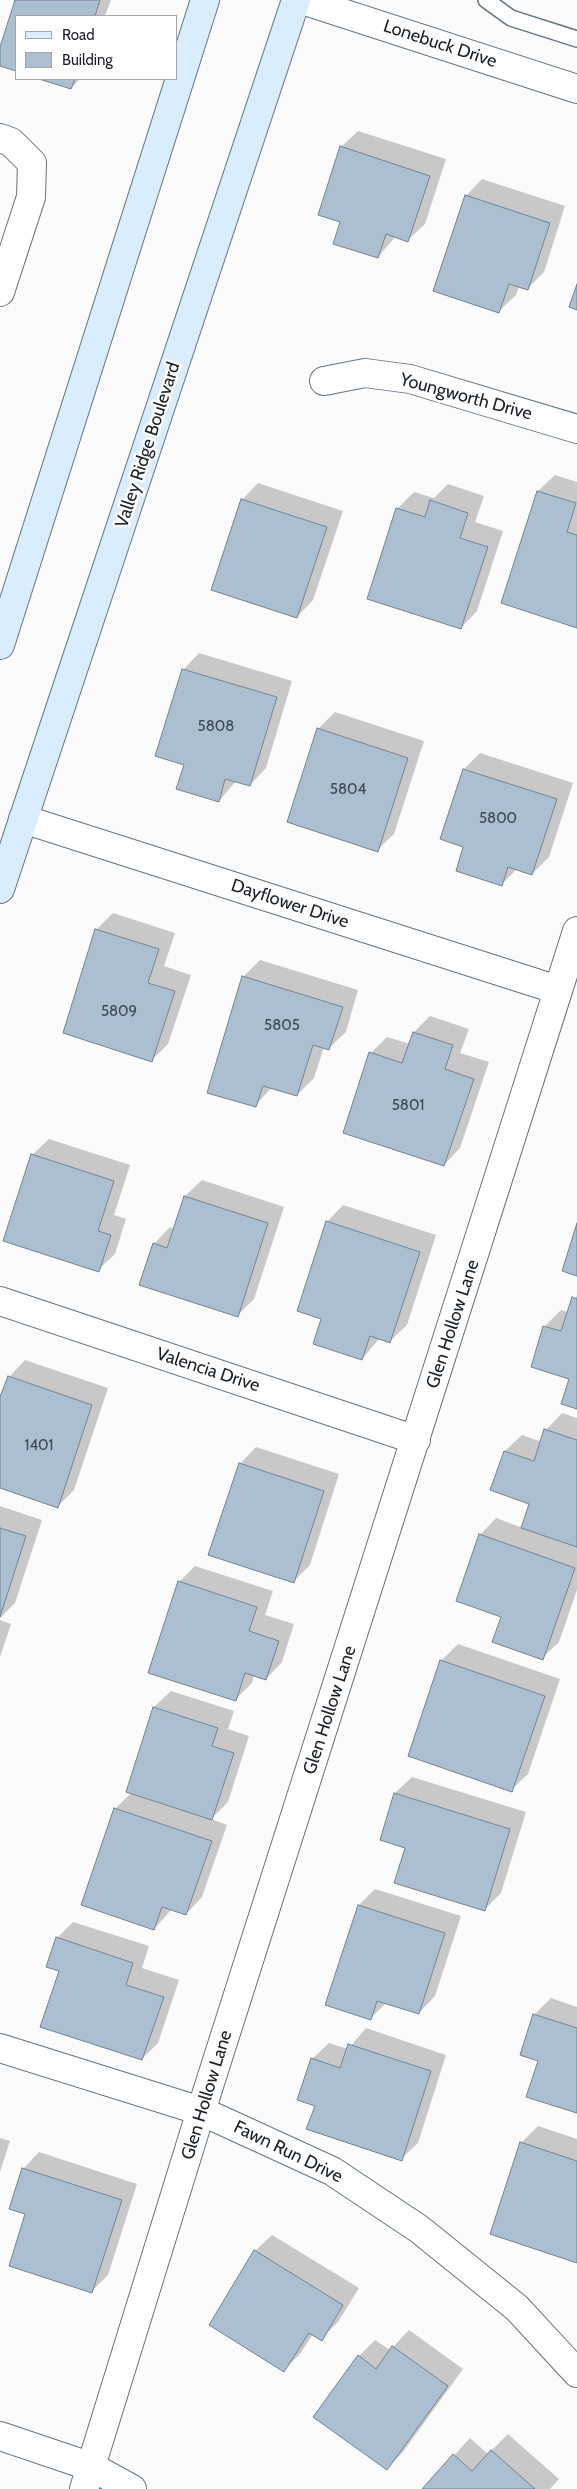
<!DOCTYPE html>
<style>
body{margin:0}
#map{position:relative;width:577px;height:2489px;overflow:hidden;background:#fbfbfb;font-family:Cabin,sans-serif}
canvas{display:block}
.legend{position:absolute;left:15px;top:15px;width:162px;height:65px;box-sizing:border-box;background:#fff;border:1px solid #a3a6a9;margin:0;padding:6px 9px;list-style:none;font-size:15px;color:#192127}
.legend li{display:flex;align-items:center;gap:10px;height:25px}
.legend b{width:25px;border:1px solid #a3a6a9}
</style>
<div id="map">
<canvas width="577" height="2489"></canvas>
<ul class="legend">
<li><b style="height:6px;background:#d9edfd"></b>Road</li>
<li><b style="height:14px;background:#abbfd0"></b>Building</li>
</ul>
</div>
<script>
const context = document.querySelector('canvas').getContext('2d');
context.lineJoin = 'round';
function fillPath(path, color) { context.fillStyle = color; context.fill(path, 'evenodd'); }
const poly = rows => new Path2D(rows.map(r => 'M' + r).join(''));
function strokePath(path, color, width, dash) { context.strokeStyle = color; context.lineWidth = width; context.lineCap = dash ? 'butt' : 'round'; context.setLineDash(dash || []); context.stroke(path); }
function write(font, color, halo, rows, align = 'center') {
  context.font = font + ' Cabin,sans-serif'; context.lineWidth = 5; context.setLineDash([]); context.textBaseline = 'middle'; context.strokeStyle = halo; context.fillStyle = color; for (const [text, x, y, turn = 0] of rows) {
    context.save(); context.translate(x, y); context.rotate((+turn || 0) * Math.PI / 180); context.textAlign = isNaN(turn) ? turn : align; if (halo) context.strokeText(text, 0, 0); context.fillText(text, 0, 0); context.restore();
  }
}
const shadow = poly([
 [17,0,111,0,105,16,16,16,16,70,0,65,0,51],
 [43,79,80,79,71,88],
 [358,131,446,159,425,224,408,240,396,236,378,257,342,221,341,147],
 [482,179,565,206,544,272,528,288,519,286,516,295,499,311,466,196],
 [555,475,577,482,577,626,502,602,538,491],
 [258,483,343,511,313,600,297,617,242,500],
 [448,484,484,496,475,522,503,531,477,611,461,628,368,598,398,508,414,492,434,498],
 [199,653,292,681,266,768,250,785,236,781,219,801,185,764,183,670],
 [335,712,424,741,394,834,377,850,318,729],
 [480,753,573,783,549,857,532,874,517,869,501,885,465,846,464,769],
 [113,913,175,933,164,966,191,975,168,1044,152,1060,96,930],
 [260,960,358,990,346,1032,329,1048,324,1047,314,1078,297,1095,272,1087,255,1106,243,977],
 [430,1016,469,1029,460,1053,489,1062,460,1148,444,1165,371,1053,387,1037,410,1044,414,1032],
 [49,1139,130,1165,114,1215,126,1219,115,1254,98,1270,32,1155],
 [202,1180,284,1207,254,1299,237,1316,154,1244,170,1227,175,1229,185,1196],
 [343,1205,436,1235,407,1325,390,1341,380,1338,362,1359,323,1318,327,1222],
 [577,1295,577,1407,571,1379,544,1327,561,1310,568,1312],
 [25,1360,108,1388,74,1490,58,1506,0,1487,0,1394,2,1395,9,1377],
 [562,1413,577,1418,577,1590,559,1642,542,1658,503,1616,480,1535,496,1518,523,1528,531,1503,492,1490,505,1451,522,1435,542,1442,546,1430],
 [256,1447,339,1474,310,1565,293,1582,240,1464],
 [0,1506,42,1520,15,1603,0,1618],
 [195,1566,273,1591,265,1615,294,1624,282,1662,266,1679,254,1675,252,1683,235,1700,179,1582],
 [0,1620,11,1624,0,1657],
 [458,1644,560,1679,528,1774,511,1790,441,1661],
 [171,1691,234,1711,228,1729,249,1736,228,1802,211,1819,227,1825,202,1897,186,1914,172,1909,154,1929,115,1809,132,1792,127,1791,154,1707],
 [412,1777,526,1812,501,1893,484,1910,407,1847,382,1839,395,1793],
 [375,1889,461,1916,435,1996,419,2013,387,2002,371,2018,327,2004,359,1905],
 [73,1922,149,1946,142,1968,179,1980,158,2043,142,2059,60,1970,57,1938],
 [551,1998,577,2007,577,2112,539,2060,534,2015],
 [366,2028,446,2055,418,2143,401,2159,312,2059,329,2043,348,2049],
 [538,2126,577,2139,577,2261,521,2143],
 [0,2138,10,2141,0,2172],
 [39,2152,137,2184,108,2275,91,2292,27,2213,23,2169],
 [272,2235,359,2288,338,2322,321,2339,313,2334,300,2354,284,2370,255,2251],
 [409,2330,463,2369,403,2452,387,2468,359,2356,375,2340,390,2350],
 [508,2434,559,2479,550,2489,423,2489,470,2438,488,2454]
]);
const building = poly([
 [15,0,100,0,95,16,16,16,16,71,0,66,0,47,15,0],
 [39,79,75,79,71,89,39,79],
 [340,146,430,176,408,242,386,234,378,258,333,244,340,222,318,215,340,146],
 [465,195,550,223,528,290,509,284,499,313,433,291,465,195],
 [577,284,577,310,569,307,577,284],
 [537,491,576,503,567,532,577,535,577,628,501,603,537,491],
 [241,499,327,527,297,618,211,590,241,499],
 [430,500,468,513,460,538,488,547,461,629,367,599,396,508,425,517,430,500],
 [182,669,277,697,250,786,225,779,219,802,176,789,184,765,155,756,182,669],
 [317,728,408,758,378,852,287,822,317,728],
 [463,769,557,799,532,875,508,867,502,886,456,871,463,847,440,839,463,769],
 [95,929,159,949,148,983,175,991,152,1062,63,1033,95,929],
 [242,976,343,1007,329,1050,313,1045,297,1096,263,1086,256,1107,207,1093,242,976],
 [413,1032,453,1045,445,1069,474,1079,444,1166,343,1133,369,1052,402,1063,413,1032],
 [31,1154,114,1181,98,1231,111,1235,99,1272,3,1241,31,1154],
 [184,1196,268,1223,238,1317,139,1285,153,1243,167,1248,184,1196],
 [326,1221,420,1252,390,1343,370,1336,362,1360,313,1344,321,1319,297,1311,326,1221],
 [577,1223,577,1276,562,1271,577,1223],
 [572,1297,577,1299,577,1409,561,1404,569,1379,531,1367,543,1326,561,1331,572,1297],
 [8,1376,92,1405,58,1508,0,1488,0,1397,8,1376],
 [544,1429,577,1440,577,1547,521,1528,529,1504,490,1490,504,1451,534,1461,544,1429],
 [239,1463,324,1491,294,1583,208,1555,239,1463],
 [0,1528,26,1536,0,1617,0,1528],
 [479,1534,575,1568,543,1660,492,1642,501,1617,456,1601,479,1534],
 [178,1581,257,1607,249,1631,279,1641,266,1680,245,1673,236,1701,148,1673,178,1581],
 [440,1660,545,1696,512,1792,408,1756,440,1660],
 [153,1707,218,1728,212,1746,234,1753,212,1820,126,1792,153,1707],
 [394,1793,510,1829,485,1911,394,1883,405,1848,380,1840,394,1793],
 [114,1808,212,1841,186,1915,162,1907,154,1930,81,1905,114,1808],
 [358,1905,445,1933,419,2014,377,2001,371,2020,325,2005,358,1905],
 [56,1937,133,1963,126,1985,164,1997,142,2060,40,2027,59,1971,46,1967,56,1937],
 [533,2014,577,2028,577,2113,526,2097,538,2061,520,2055,533,2014],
 [348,2044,431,2071,402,2161,306,2129,315,2106,297,2100,311,2058,340,2068,348,2044],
 [520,2142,577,2161,577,2263,490,2234,520,2142],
 [22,2168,122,2200,92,2293,9,2266,25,2214,9,2209,22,2168],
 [254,2250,343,2305,322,2341,309,2333,284,2372,209,2325,254,2250],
 [392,2346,448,2386,387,2470,313,2417,358,2355,376,2369,392,2346],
 [491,2450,535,2489,422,2489,453,2454,472,2471,491,2450]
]);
const service = poly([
 [486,0,511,18,577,39]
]);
const minor = poly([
 [0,138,11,142,32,163,31,197,0,292],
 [324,381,365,373,410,379,577,429],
 [23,819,558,990],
 [0,1301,416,1440],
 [0,2048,201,2111,332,2171,419,2229,517,2308,577,2373],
 [84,2489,201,2111,577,931]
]);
const tertiary = poly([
 [302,0,577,89],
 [0,2436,92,2467,132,2489]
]);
const secondary = poly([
 [0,645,205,0],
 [0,889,296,0]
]);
const numberNames = [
 ["5808",216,727],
 ["5804",348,790],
 ["5800",498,819],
 ["5809",119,1012],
 ["5805",282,1026],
 ["5801",408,1106],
 ["1401",39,1446]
];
const streetNames = [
 ["Lonebuck Drive",440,44,18],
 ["Youngworth Drive",466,397,15],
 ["Valley Ridge Boulevard",148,445,-72],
 ["Dayflower Drive",290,904,18],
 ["Glen Hollow Lane",453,1324,-72],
 ["Valencia Drive",208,1370,18],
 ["Glen Hollow Lane",330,1710,-72],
 ["Glen Hollow Lane",207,2095,-73],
 ["Fawn Run Drive",288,2152,26]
];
fillPath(shadow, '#0003');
fillPath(building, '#abbfd0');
strokePath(building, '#708393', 1);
strokePath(service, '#617483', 18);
strokePath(minor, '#617483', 30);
strokePath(tertiary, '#617483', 30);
strokePath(secondary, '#617483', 30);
strokePath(service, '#fff', 15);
strokePath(minor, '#fff', 28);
strokePath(tertiary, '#fff', 28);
strokePath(secondary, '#d9edfd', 28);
write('15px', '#3e4851', null, numberNames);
write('18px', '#192127', '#fff', streetNames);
</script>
